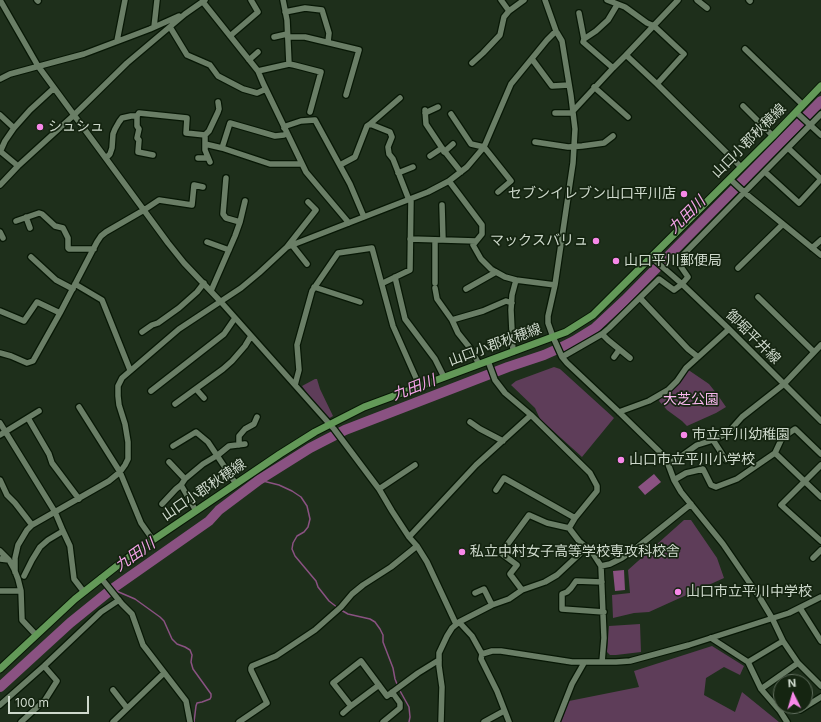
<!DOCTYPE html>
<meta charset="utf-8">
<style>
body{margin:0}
#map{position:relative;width:821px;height:722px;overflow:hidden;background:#1e2f1b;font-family:Inter,sans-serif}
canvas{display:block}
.north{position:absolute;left:773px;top:674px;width:40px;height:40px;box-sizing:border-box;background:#152511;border:1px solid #5f6d5c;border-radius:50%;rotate:355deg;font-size:11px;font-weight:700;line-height:16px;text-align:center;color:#ced9cc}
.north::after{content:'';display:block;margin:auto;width:14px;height:18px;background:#f888e9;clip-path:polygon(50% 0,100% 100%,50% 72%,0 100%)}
.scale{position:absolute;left:8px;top:696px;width:81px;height:18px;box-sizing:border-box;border:2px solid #ced9cc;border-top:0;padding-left:5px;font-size:12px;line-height:14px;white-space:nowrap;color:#ced9cc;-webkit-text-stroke:3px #152511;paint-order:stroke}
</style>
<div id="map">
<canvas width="821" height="722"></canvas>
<div class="north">N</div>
<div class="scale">100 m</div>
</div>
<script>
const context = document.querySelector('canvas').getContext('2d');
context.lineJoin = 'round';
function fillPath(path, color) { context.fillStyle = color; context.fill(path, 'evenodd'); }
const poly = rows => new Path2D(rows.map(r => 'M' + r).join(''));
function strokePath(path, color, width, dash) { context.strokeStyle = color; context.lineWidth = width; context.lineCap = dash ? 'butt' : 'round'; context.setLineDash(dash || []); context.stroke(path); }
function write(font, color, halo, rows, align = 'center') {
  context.font = font + ' Inter,"Noto Sans JP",sans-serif'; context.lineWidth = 3.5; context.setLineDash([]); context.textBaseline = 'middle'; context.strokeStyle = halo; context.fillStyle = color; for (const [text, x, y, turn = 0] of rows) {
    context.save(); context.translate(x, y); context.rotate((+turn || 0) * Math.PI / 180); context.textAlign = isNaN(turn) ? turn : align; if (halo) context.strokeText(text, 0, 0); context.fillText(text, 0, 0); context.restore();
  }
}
const green = poly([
 [554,367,560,369,614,418,582,457,540,419,535,408,511,385,516,381],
 [687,369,709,384,717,394,726,407,716,413,687,426,682,421,667,410,659,401,661,395],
 [315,379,317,379,320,389,333,416,328,419,311,399,302,386],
 [684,520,691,520,717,558,724,578,649,612,634,613,613,618,612,595,630,593,628,570],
 [640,624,641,652,616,655,610,655,607,652,609,626],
 [712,646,744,666,740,675,724,667,706,678,704,695,735,712,742,692,779,722,561,722,569,701,639,687,634,671]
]);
const water = poly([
 [654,474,661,482,645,495,638,487],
 [624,570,625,590,615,591,613,571]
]);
const stream = poly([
 [259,480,279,485,292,491,301,497,307,506,310,519,308,527,304,532,297,536,293,543,292,549,295,556,316,581,318,587,329,601,338,608],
 [114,590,135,599,160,617,164,621,172,639,177,644,185,647,190,650,192,655,191,662,193,669,211,694,211,697,210,699,202,702,197,703,196,706,194,722],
 [341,610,348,614,370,619,375,622,380,629,383,635,383,642,393,668,395,679,399,689,409,707,410,717,409,722]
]);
const river = poly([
 [0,687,70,623,112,589,209,521,219,510,259,480,310,448,345,430,508,367,544,355,562,347,574,341,595,328,625,300,821,101]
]);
const minor = poly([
 [0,0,38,66,168,243,184,263,221,302,334,429,379,489,392,511,409,537,417,546,427,562,456,624],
 [37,0,38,1],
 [283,0,287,20,289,64],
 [501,0,509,11],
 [545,0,556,31,562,41,571,96,575,129,573,163,566,210,555,285,548,316,548,323,553,337,562,357,567,363,619,412,663,455,668,464,674,480,681,492,723,544,760,598,772,618,783,641,798,663,821,686],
 [607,0,625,7,647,23,654,26,684,54,657,84,741,167],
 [697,0,707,8],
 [749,0,750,1],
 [203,2,258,71,263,83,306,172,349,223],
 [285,12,305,8,322,10,329,33,328,42],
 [579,13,584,39],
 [154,27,157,0],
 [170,27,187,55,210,65,218,76,243,89,257,93,266,89],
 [230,36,258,12,251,0],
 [274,37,287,34],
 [288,37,305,37,359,50,346,95],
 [117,41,125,0],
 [745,49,803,105],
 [626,55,657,84],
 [532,59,552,86,569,85],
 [249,60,258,52],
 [472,63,483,53,500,35,504,17,509,11,524,0],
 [613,68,583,42,584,39,596,31,608,20,617,5],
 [258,71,289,64,294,65,321,72,310,112],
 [0,79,10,74,84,54,150,29,179,16],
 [594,87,628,117],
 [400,98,370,124,390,132,392,137,388,147,389,154,393,159,409,200],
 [743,106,773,136],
 [425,110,426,124,442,148,461,172],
 [573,111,613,68,626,55,678,0],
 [796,112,821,135],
 [425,113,438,107],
 [555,113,573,113],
 [451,114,471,144,484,147,511,181,498,192],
 [0,115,14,128],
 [137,116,139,113,187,118,186,133,205,135,205,144,222,148],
 [284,128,286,126,301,121,315,120,350,184,364,217],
 [287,133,284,135,275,136,230,123,222,148,270,164,302,164],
 [205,135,209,131,218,112,219,109,218,102],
 [535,142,568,147,582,146,604,143,613,136],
 [205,144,205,150,210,162],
 [788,148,821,179],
 [0,151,18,166],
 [0,152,5,141,14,128,30,110,54,88],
 [444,152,453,144],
 [430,156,442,148],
 [106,158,110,154,112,148,113,134,115,129,119,122,122,118,131,116,137,116,137,126,139,129,137,138,139,140,138,152,153,155],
 [198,158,208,158],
 [340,165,355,157,367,126,370,124],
 [765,172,799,203,821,179],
 [398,173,413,167],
 [226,178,223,214,226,218,240,222],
 [730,179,745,193,821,255],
 [449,181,482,225,482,234,473,245,481,259,491,269,496,272,505,277,516,280,512,295,511,310,513,352],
 [0,185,18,166,74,115,127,63,185,14,205,0],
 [442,205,443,240],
 [26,217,30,228],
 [16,221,39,213,42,214,55,226,63,228,68,238,68,248,69,249,94,249],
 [0,232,3,238],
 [410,239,476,241],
 [435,240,435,283],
 [207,242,229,250],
 [292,245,307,264],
 [287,247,316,210,308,202],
 [812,248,821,240],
 [31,257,56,280,73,289],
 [651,257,682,284,729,329,821,421],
 [738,268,783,224],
 [395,277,405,319,435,359,444,377],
 [516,280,555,285],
 [383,283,410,270,411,199],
 [75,284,102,300,130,370],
 [314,287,360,302],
 [435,288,437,299,452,320,458,333,470,348,479,364],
 [466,289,496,272],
 [211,291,235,236,240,222,245,201],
 [758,297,814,352],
 [640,298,688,349,698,357],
 [0,311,24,321,37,302,60,313,97,242,101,236,106,232,144,210,159,200,192,205,194,185,203,187],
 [452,320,483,311,506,301,512,303],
 [142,332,152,325,158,323,179,308,197,292,204,283],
 [602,334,608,340,630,358],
 [0,353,11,356,27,363,33,361,60,313],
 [562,357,602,334,609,328,659,279,674,290,682,284,688,277,677,261,821,114],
 [614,357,619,350],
 [488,361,495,380,505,393,531,415,590,473,597,486,597,491,575,518,569,528,579,541,592,552,601,566,604,638,602,662],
 [295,385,299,370,297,345,312,291,338,253,372,248,393,326,420,387],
 [196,389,204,398],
 [151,391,224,334,235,318],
 [175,404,223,369,232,361,245,346,251,336],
 [79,407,120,472,141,523,153,540],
 [619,412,649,401,668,390,677,381,686,368,729,329],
 [28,418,49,454,52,463,79,499],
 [470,422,480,429,503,441],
 [0,423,55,512,63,531,70,546,74,579,84,592],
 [0,435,39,411],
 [713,440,726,460],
 [239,445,239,436,245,429,254,424,257,417],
 [173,446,196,432,208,442,236,484],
 [775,453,821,497],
 [169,462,185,479],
 [668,464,683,455,697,445,713,440,727,434,742,417,784,384,821,345],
 [821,465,781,505,821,541],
 [0,480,7,495,15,503,32,525],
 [674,480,686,473,703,469,711,485,716,487,737,479,775,453,782,438,795,429,821,454],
 [379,489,415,465],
 [496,490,504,478,575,518],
 [162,504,176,489,181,485],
 [196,511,181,485,185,479,203,464,218,455,229,446,245,444],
 [409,537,476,465,531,415],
 [0,551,9,560,14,569,18,579,21,591,22,620,36,635],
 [813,558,821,550],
 [0,559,9,560],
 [601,566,610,564,622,558,635,549,691,504],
 [15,572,15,558,18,545,27,530,32,525,109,481,120,472,125,465,128,459,128,442,125,424,119,405,118,396,118,386,122,378,179,329,241,288,259,273,287,247,428,192,449,181,467,167,484,147,511,84,547,40,556,31],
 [24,576,32,560,40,547,48,540,63,531],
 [101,578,122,604,132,614,143,645,186,701,190,722],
 [602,582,576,581,571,588,567,592,562,594,562,609,604,612],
 [522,590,510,574,517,565,501,553,529,515,547,523,569,528],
 [0,591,21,591],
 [475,593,484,589,492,605],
 [800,608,821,641],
 [459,622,492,605,509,599,522,590,545,582,557,575,587,547],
 [711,638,748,662],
 [482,654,481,659,497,691,509,722],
 [379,685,351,706,333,683,361,661,387,696,418,673,439,660],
 [761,689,748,662,783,641],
 [113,690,127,708],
 [0,705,44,666,101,612,119,600],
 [796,706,800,710,821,697],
 [780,711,787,706],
 [343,713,351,706],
 [21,722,45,700,57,681,44,666],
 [113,722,164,673],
 [239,722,267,703,251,670,251,668,252,666,276,656,315,630,341,607,352,594,363,585,391,567,417,546],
 [383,722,400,708,400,703,392,692],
 [441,722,442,687,439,666,439,653,447,636,452,628,459,622,472,636,482,654,492,651,501,651,572,662,616,662,630,661,689,645,789,613,821,597],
 [484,722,504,711],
 [557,722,572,684,584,663],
 [787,722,780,711,761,689,798,663]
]);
const major = poly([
 [0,669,75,599,122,562,153,540,280,454,315,432,364,407,566,332,593,315,773,136,821,86]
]);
const markers = [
 [40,127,4,"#f888e9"],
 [684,194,4,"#f888e9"],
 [596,241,4,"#f888e9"],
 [616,261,4,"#f888e9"],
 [684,435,4,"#f888e9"],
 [621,460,4,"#f888e9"],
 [462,552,4,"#f888e9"],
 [678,592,4,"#f888e9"]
];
const poiNames = [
 ["シュシュ",48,127],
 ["セブンイレブン山口平川店",676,194,"right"],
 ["マックスバリュ",588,241,"right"],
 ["山口平川郵便局",624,261],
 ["市立平川幼稚園",692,435],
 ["山口市立平川小学校",629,460],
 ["私立中村女子高等学校専攻科校舎",470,552],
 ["山口市立平川中学校",686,592]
];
const streetNames = [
 ["山口小郡秋穂線",749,141,-45],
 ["御堀平井線",753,337,45],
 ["山口小郡秋穂線",495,345,-20],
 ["山口小郡秋穂線",204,490,-34]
];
const parkNames = [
 ["大芝公園",691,400]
];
const waterNames = [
 ["九田川",687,215,-45],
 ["九田川",414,388,-21],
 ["九田川",135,555,-35]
];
fillPath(green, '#5e3d59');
fillPath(water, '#8a5282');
strokePath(stream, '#8a5282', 1.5);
strokePath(river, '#8a5282', 10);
strokePath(minor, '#071705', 8);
strokePath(major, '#071705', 9);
strokePath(minor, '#6a7e66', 5.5);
strokePath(major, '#639958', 7);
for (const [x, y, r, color] of markers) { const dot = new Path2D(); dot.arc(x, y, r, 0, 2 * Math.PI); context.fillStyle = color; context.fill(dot); strokePath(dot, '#152511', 1.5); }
write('14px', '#ced9cc', '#152511', poiNames, 'left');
write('14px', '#ced9cc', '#152511', streetNames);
write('14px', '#f8b7ee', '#152511', parkNames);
write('italic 15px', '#f5a4e9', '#152511', waterNames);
</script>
